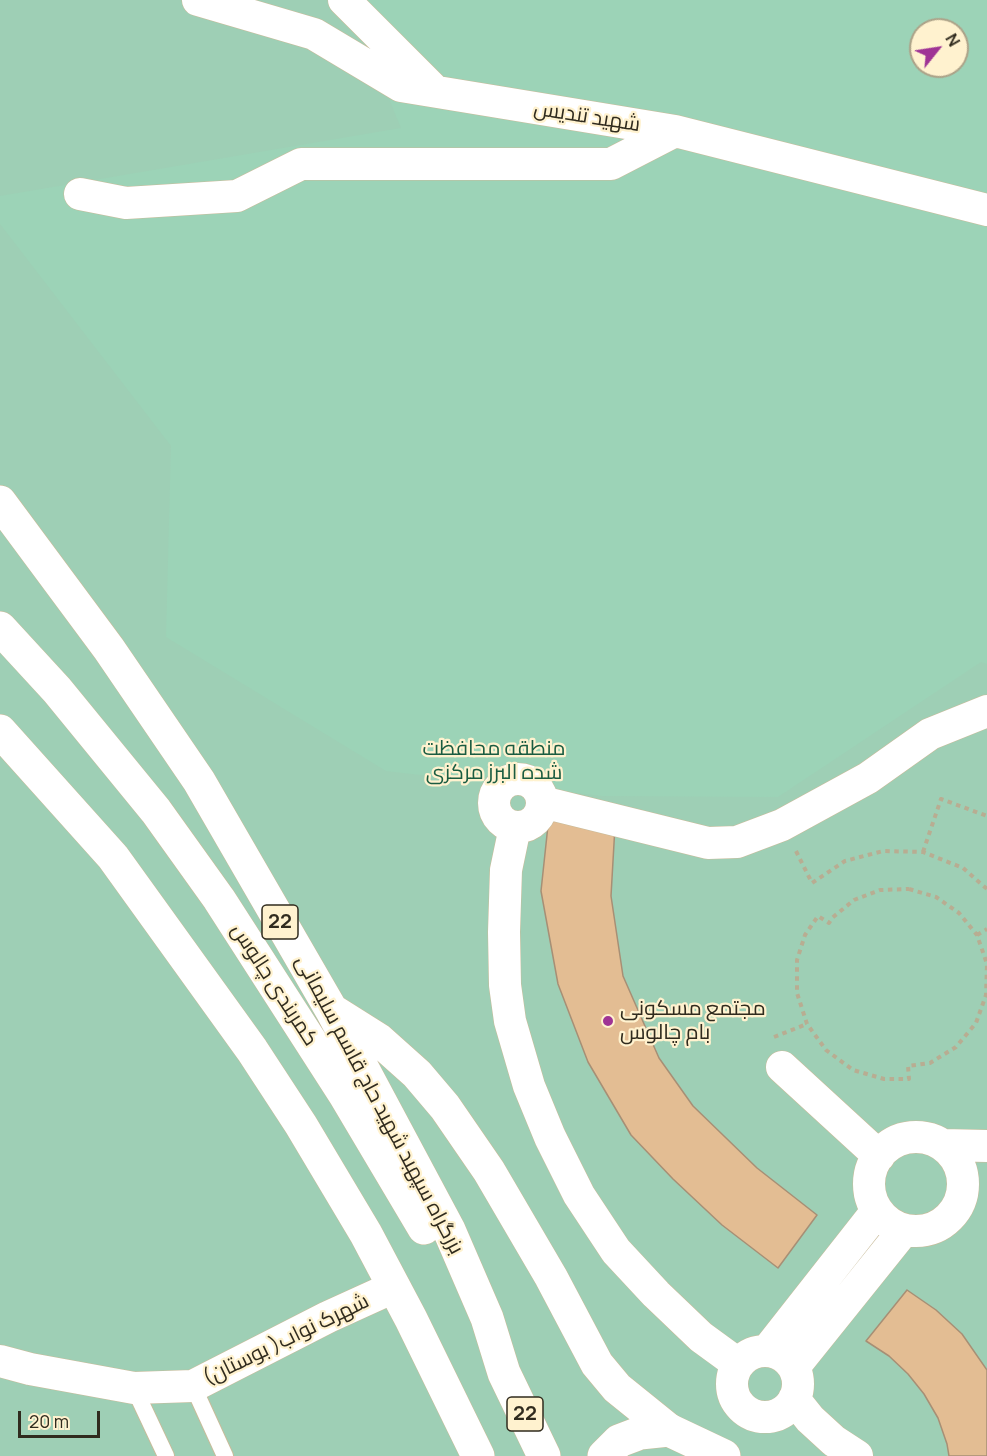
<!DOCTYPE html>
<meta charset="utf-8">
<style>
body{margin:0}
#map{position:relative;width:987px;height:1456px;overflow:hidden;background:#fff2cf;font-family:Manrope,sans-serif}
canvas{display:block}
.north{position:absolute;left:909px;top:18px;width:60px;height:60px;box-sizing:border-box;background:#fff2cf;border:2px solid #aca288;border-radius:50%;rotate:60deg;font-size:16px;font-weight:700;line-height:24px;text-align:center;color:#302b1e}
.north::after{content:'';display:block;margin:auto;width:21px;height:27px;background:#9f3495;clip-path:polygon(50% 0,100% 100%,50% 72%,0 100%)}
.scale{position:absolute;left:18px;top:1411px;width:82px;height:27px;box-sizing:border-box;border:3px solid #302b1e;border-top:0;padding-left:8px;font-size:18px;line-height:21px;white-space:nowrap;color:#302b1e;-webkit-text-stroke:4px #fff2cf;paint-order:stroke}
</style>
<div id="map">
<canvas width="987" height="1456"></canvas>
<div class="north">N</div>
<div class="scale">20 m</div>
</div>
<script>
const context = document.querySelector('canvas').getContext('2d');
context.lineJoin = 'round';
function fillPath(path, color) { context.fillStyle = color; context.fill(path, 'evenodd'); }
const poly = rows => new Path2D(rows.map(r => 'M' + r).join(''));
function strokePath(path, color, width, dash) { context.strokeStyle = color; context.lineWidth = width; context.lineCap = dash ? 'butt' : 'round'; context.setLineDash(dash || []); context.stroke(path); }
function write(font, color, halo, rows, align = 'center') {
  context.font = font + ' Manrope,Cairo,sans-serif'; context.lineWidth = 4.5; context.setLineDash([]); context.textBaseline = 'middle'; context.strokeStyle = halo; context.fillStyle = color; for (const [text, x, y, turn = 0] of rows) {
    context.save(); context.translate(x, y); context.rotate((+turn || 0) * Math.PI / 180); context.textAlign = isNaN(turn) ? turn : align; if (halo) context.strokeText(text, 0, 0); context.fillText(text, 0, 0); context.restore();
  }
}
const green = poly([
 [0,0,987,0,987,1456,0,1456],
 [921,30,957,30,957,66,921,66]
]);
const forest = poly([
 [348,0,987,0,987,664,981,662,778,797,602,796,386,771,166,637,171,446,0,224,0,196,401,128],
 [921,30,957,30,957,66,921,66]
]);
const building = poly([
 [549,816,615,826,611,896,623,976,659,1058,693,1106,757,1168,817,1215,778,1268,722,1225,673,1179,631,1135,588,1062,558,984,541,891,549,816],
 [907,1290,936,1310,962,1334,987,1370,987,1456,949,1456,947,1444,938,1418,924,1394,908,1374,889,1356,866,1341,907,1290]
]);
const path = poly([
 [796,851,812,883,845,861,883,851,923,852,963,868,987,889],
 [923,852,941,799,987,816],
 [909,889,936,897,959,913,977,935,987,964,986,995,976,1023,956,1047,930,1063,908,1066,909,1079,884,1079,853,1070,826,1050,807,1024,797,993,797,960,805,935,818,916,829,923,832,918,854,900,880,890,909,889],
 [977,935,987,929],
 [774,1037,807,1024]
]);
const lane = poly([
 [193,1386,225,1456],
 [134,1388,166,1456]
]);
const street = poly([
 [198,0,314,34,401,86,675,131,987,210],
 [344,0,435,91],
 [80,194,126,203,237,196,301,164,611,164,675,131],
 '494 803a24 24 0 1 1 48 0a24 24 0 1 1-48 0Z',
 [542,802,708,843,737,842,782,825,868,778,930,734,987,711],
 [515,827,506,870,504,932,505,985,510,1021,529,1086,550,1137,579,1195,616,1251,656,1294,701,1337,738,1364],
 [782,1067,879,1156],
 '869 1184a47 47 0 1 1 94 0a47 47 0 1 1-94 0Z',
 [943,1145,987,1146],
 [767,1351,877,1211],
 '732 1384a33 33 0 1 1 66 0a33 33 0 1 1-66 0Z',
 [0,1361,30,1369,134,1388,193,1386,328,1317,394,1287],
 [794,1367,904,1230],
 [794,1399,810,1419,834,1441,857,1456]
]);
const secondary = poly([
 [669,1430,724,1456]
]);
const highway = poly([
 [0,502,109,649,199,781,332,1011,449,1230,487,1318,504,1373,544,1456],
 [0,628,57,690,156,811,219,899,345,1095,424,1228],
 [0,731,113,857,252,1050,301,1125,366,1234,411,1319,478,1456],
 [333,1011,379,1040,417,1074,445,1107,489,1171,551,1277,597,1364,617,1388,669,1430],
 [604,1456,619,1441,640,1433,669,1430]
]);
const markers = [
 [608,1021,6,"#9f3495"]
];
const shields = [
 [280,922,36],
 [525,1414,36]
];
const shieldNames = [
 ["22",280,922],
 ["22",525,1414]
];
const streetNames = [
 ["شهید تندیس",587,117,9],
 ["کمربندی چالوس",274,985,57],
 ["بزرگراه سپهبد شهید حاج قاسم سلیمانی",379,1105,62],
 ["شهرک نواب( بوستان)",286,1340,-26]
];
const parkNames = [
 ["منطقه محافظت",494,749],
 ["شده البرز مرکزی",494,773]
];
const poiNames = [
 ["مجتمع مسکونی",620,1009],
 ["بام چالوس",620,1033]
];
fillPath(green, '#9ecfb5');
fillPath(forest, '#9cd3b7');
fillPath(building, '#e3bd93');
strokePath(building, '#a78f75', 1.5);
strokePath(lane, '#c8bc9b', 18);
strokePath(street, '#c8bc9b', 33);
strokePath(secondary, '#c8bc9b', 34);
strokePath(highway, '#c8bc9b', 34);
strokePath(path, '#b8ad92', 4, [4.5, 4.5]);
strokePath(lane, '#fff', 16);
strokePath(street, '#fff', 32);
strokePath(secondary, '#fff', 33);
strokePath(highway, '#fff', 33);
for (const [x, y, r, color] of markers) { const dot = new Path2D(); dot.arc(x, y, r, 0, 2 * Math.PI); context.fillStyle = color; context.fill(dot); strokePath(dot, '#fff2cf', 2); }
for (const [x, y, w] of shields) { const box = new Path2D(); box.roundRect(x - w / 2, y - 17, w, 34, 4.5); context.fillStyle = '#fff2cf'; context.fill(box); strokePath(box, '#302b1e', 1.5); }
write('bold 20px', '#302b1e', null, shieldNames);
write('21px', '#302b1e', '#fff2cf', streetNames);
write('21px', '#1a5c41', '#fff2cf', parkNames);
write('21px', '#302b1e', '#fff2cf', poiNames, 'left');
</script>
